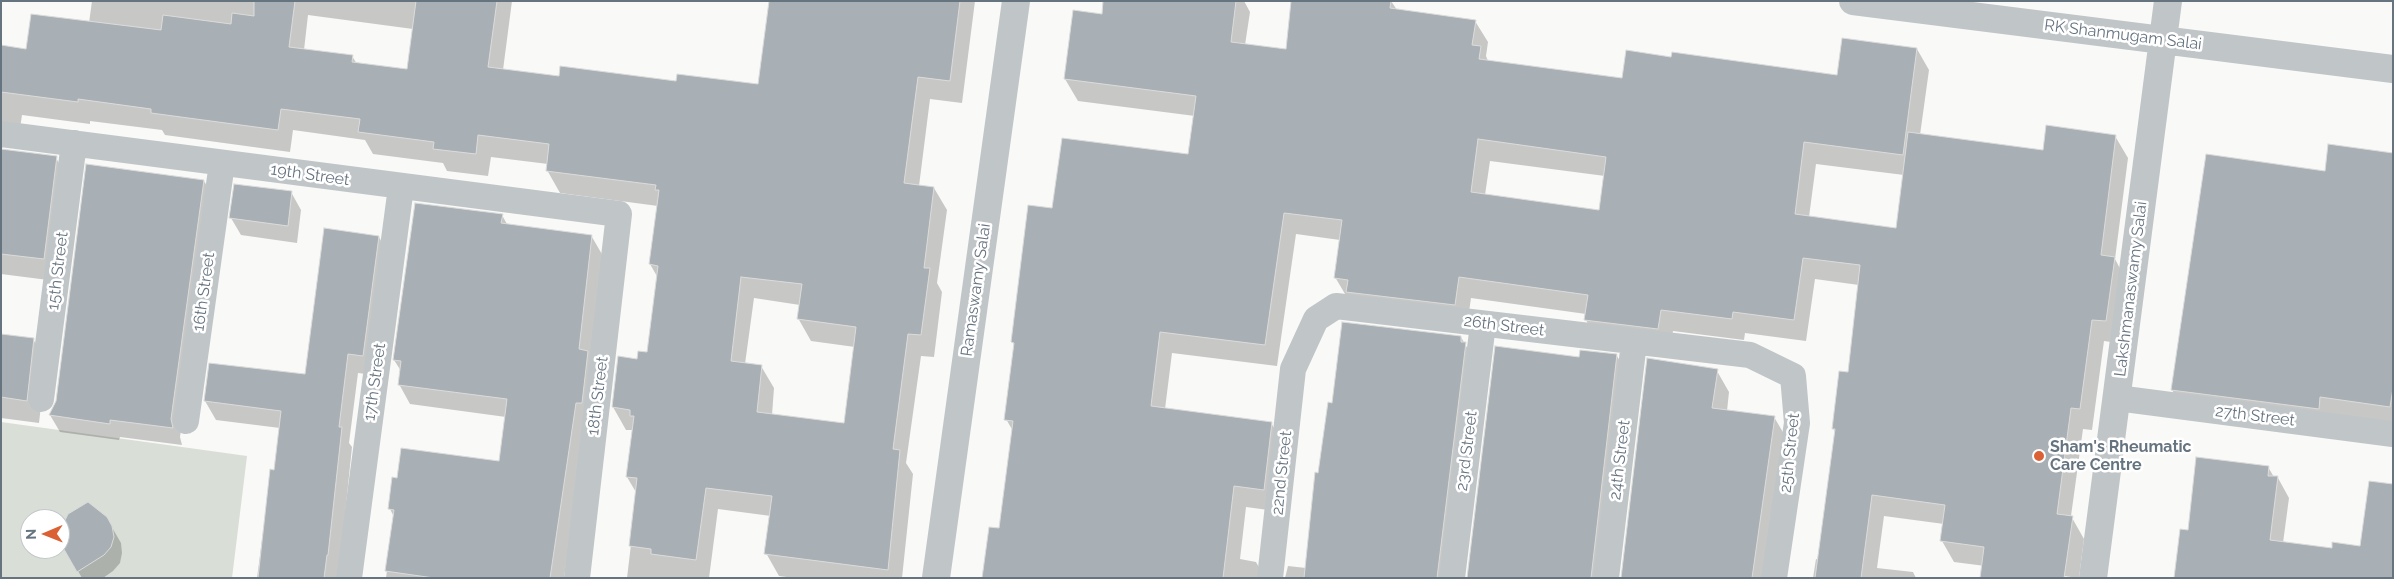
<!DOCTYPE html>
<style>
body{margin:0}
#map{position:relative;width:2394px;height:579px;overflow:hidden;background:#f9f9f7;font-family:Raleway,sans-serif}
canvas{display:block}
.frame{position:absolute;inset:0;border:2px solid #667480;pointer-events:none}
.north{position:absolute;left:20px;top:509px;width:50px;height:50px;box-sizing:border-box;background:#fff;border:1px solid #c2c7cc;border-radius:50%;rotate:269deg;font-size:14px;font-weight:700;line-height:20px;text-align:center;color:#667480}
.north::after{content:'';display:block;margin:auto;width:18px;height:22px;background:#db6135;clip-path:polygon(50% 0,100% 100%,50% 72%,0 100%)}
</style>
<div id="map">
<canvas width="2394" height="579"></canvas>
<div class="frame"></div>
<div class="north">N</div>
</div>
<script>
const context = document.querySelector('canvas').getContext('2d');
context.lineJoin = 'round';
function fillPath(path, color) { context.fillStyle = color; context.fill(path, 'evenodd'); }
const poly = rows => new Path2D(rows.map(r => 'M' + r).join(''));
function strokePath(path, color, width, dash) { context.strokeStyle = color; context.lineWidth = width; context.lineCap = dash ? 'butt' : 'round'; context.setLineDash(dash || []); context.stroke(path); }
function write(font, color, halo, rows, align = 'center') {
  context.font = font + ' Raleway,sans-serif'; context.lineWidth = 5; context.setLineDash([]); context.textBaseline = 'middle'; context.strokeStyle = halo; context.fillStyle = color; for (const [text, x, y, turn = 0] of rows) {
    context.save(); context.translate(x, y); context.rotate((+turn || 0) * Math.PI / 180); context.textAlign = isNaN(turn) ? turn : align; if (halo) context.strokeText(text, 0, 0); context.fillText(text, 0, 0); context.restore();
  }
}
const green = poly([
 [1,422,247,456,232,578,1,578],
 [30,519,60,519,60,549,30,549]
]);
const shadow = poly([
 [92,1,512,1,503,70,560,78,759,86,770,1,975,1,962,103,930,99,919,186,934,188,947,210,937,283,942,292,934,357,921,356,906,463,913,474,902,578,794,578,779,576,766,553,771,516,718,509,709,578,627,578,637,494,627,477,633,430,626,430,613,407,638,360,648,353,658,278,650,264,658,206,560,193,547,170,548,164,491,157,488,176,447,171,443,163,373,154,365,140,293,130,290,152,165,135,162,130,90,121,90,124,22,115,18,142,1,148,1,47,27,50,89,23],
 [308,15,413,29,408,71,357,64,352,56,304,50],
 [754,298,800,305,798,318,811,341,855,347,845,425,772,415,774,388,761,366,745,364],
 [1104,1,1244,1,1250,12,1245,45,1287,50,1292,1,1391,1,1397,10,1475,21,1488,42,1486,56,1488,61,1623,80,1672,58,1838,76,1917,49,1929,70,1920,135,2044,152,2115,136,2128,158,2115,259,2126,280,2118,343,2104,341,2092,430,2083,429,2071,516,2084,539,2079,578,1954,562,1942,541,1944,524,1884,516,1877,568,1913,572,1916,578,1813,578,1816,559,1819,560,1836,434,1833,428,1849,373,1859,285,1815,279,1806,341,1745,333,1744,340,1673,331,1670,350,1598,342,1586,320,1586,314,1471,298,1467,326,1348,299,1335,277,1340,240,1296,234,1277,366,1172,353,1165,409,1271,423,1284,444,1276,511,1246,507,1240,559,1256,562,1265,578,984,578,1001,530,1013,431,1006,419,1015,346,1012,342,1054,210,1190,155,1195,116,1078,101,1065,79,1103,15],
 [1490,161,1605,176,1600,211,1485,195],
 [1816,164,1904,175,1897,229,1809,217],
 [1,150,56,158,69,180,56,281,1,274],
 [2393,154,2393,428,2186,413,2172,390,2326,172],
 [204,181,214,198,180,437,182,445,120,437,119,440,60,432,50,415],
 [291,192,301,210,297,243,241,235,231,218],
 [502,215,508,226,592,237,603,256,587,422,564,578,386,578,394,517,390,509,500,462,506,417,410,404,399,384,401,371,394,360],
 [379,237,389,256,374,375,358,373,349,443,352,447,339,573,336,578,257,578,271,471,275,471,280,428,216,420,205,401,306,375],
 [1,335,33,339,46,362,39,423,1,418],
 [1461,337,1477,365,1451,578,1285,578,1288,566,1306,568,1320,474,1333,404],
 [1617,356,1629,377,1605,578,1468,578,1580,358],
 [1717,371,1729,392,1727,411,1774,417,1787,439,1767,578,1622,578],
 [2268,467,2274,477,2278,478,2289,498,2283,543,2333,549,2361,548,2393,578,2189,532],
 [69,515,106,517,121,543,122,553,120,563,113,571,103,578,82,578,62,543,61,533,63,523]
]);
const building = poly([
 [254,1,295,1,289,47,353,55,352,62,407,69,416,1,497,1,488,67,559,76,560,66,676,81,677,74,758,84,769,1,960,1,950,81,918,77,904,183,934,187,924,268,930,268,921,335,908,334,893,449,900,450,888,570,764,554,772,496,706,488,696,560,651,554,651,549,629,546,637,478,626,477,634,416,630,416,630,410,612,407,618,356,637,359,638,351,647,352,658,266,649,264,659,190,655,190,656,185,546,171,549,144,478,135,476,154,433,149,434,142,358,132,360,119,281,109,278,130,151,113,151,109,78,99,78,102,1,92,1,45,26,49,31,14,161,30,163,15,231,24,232,13,254,16,254,1],
 [741,277,802,284,797,319,856,327,844,423,757,412,762,365,731,361,741,277],
 [1103,1,1236,1,1231,42,1286,49,1291,1,1391,1,1390,8,1476,20,1472,45,1481,46,1479,59,1622,78,1626,50,1671,57,1672,52,1837,75,1842,38,1917,48,1903,155,1804,142,1795,214,1896,228,1908,132,2043,150,2046,125,2116,135,2101,255,2115,257,2106,321,2092,320,2080,409,2071,408,2057,514,2073,516,2064,578,1980,578,1984,547,1940,541,1945,505,1872,495,1861,578,1815,578,1835,429,1832,429,1839,371,1848,372,1860,265,1803,258,1794,320,1733,312,1732,319,1661,310,1658,329,1584,320,1588,295,1459,277,1455,305,1346,292,1348,280,1334,278,1342,220,1284,213,1265,345,1160,332,1151,406,1272,422,1264,490,1234,486,1223,578,982,578,989,527,999,528,1013,421,1004,420,1014,343,1011,342,1028,205,1052,208,1062,138,1188,154,1196,96,1064,79,1073,10,1102,14,1103,1],
 [1478,139,1606,157,1599,210,1471,192,1478,139],
 [2328,144,2393,153,2393,388,2390,407,2320,397,2319,409,2171,390,2206,154,2325,171,2328,144],
 [1,149,57,156,44,259,1,254,1,149],
 [86,164,204,180,171,419,173,428,110,420,110,424,49,415,56,401,86,164],
 [234,184,292,191,288,226,229,218,234,184],
 [415,203,503,214,501,223,592,235,579,349,588,351,582,403,576,403,550,578,434,578,385,571,394,510,388,509,392,477,397,478,401,448,499,461,507,399,398,385,401,361,393,360,415,203],
 [324,228,379,236,363,356,348,354,339,427,342,427,328,555,327,555,324,578,258,578,270,469,274,470,281,411,204,401,209,363,305,374,324,228],
 [1342,322,1461,336,1461,342,1466,342,1437,578,1304,578,1315,472,1318,473,1328,402,1332,403,1342,322],
 [1,334,34,338,27,401,1,397,1,334],
 [1495,346,1579,357,1580,350,1617,354,1591,578,1467,578,1495,346],
 [1647,358,1718,369,1712,408,1775,416,1752,578,1621,578,1647,358],
 [2196,457,2269,466,2268,476,2278,476,2270,540,2332,548,2332,542,2360,546,2369,481,2393,484,2393,578,2174,578,2180,529,2188,530,2196,457],
 [88,502,107,517,112,526,114,537,111,547,104,555,77,572,61,544,60,531,68,514,88,502]
]);
const minor = poly([
 [1,134,619,214,577,578],
 [2117,398,2393,434],
 [41,399,74,143],
 [186,421,222,163],
 [349,578,401,187],
 [1270,578,1293,369,1316,319,1336,306,1750,355,1793,376,1797,423,1774,578],
 [1452,578,1483,324],
 [1606,578,1634,342]
]);
const tertiary = poly([
 [1853,1,2393,69],
 [936,578,1016,1],
 [2093,578,2168,1]
]);
const markers = [
 [2039,456,6,"#db6135"]
];
const streetNames = [
 ["RK Shanmugam Salai",2123,35,7],
 ["19th Street",310,175,8],
 ["15th Street",58,271,-83],
 ["Lakshmanaswamy Salai",2131,289,-83],
 ["Ramaswamy Salai",976,290,-82],
 ["16th Street",204,292,-82],
 ["26th Street",1504,326,7],
 ["17th Street",375,382,-82],
 ["18th Street",598,396,-83],
 ["27th Street",2255,416,7],
 ["23rd Street",1467,451,-83],
 ["25th Street",1790,453,-84],
 ["24th Street",1620,460,-83],
 ["22nd Street",1282,473,-84]
];
const poiNames = [
 ["Sham's Rheumatic",2050,447],
 ["Care Centre",2050,465]
];
fillPath(green, '#d9ded6');
fillPath(shadow, '#0003');
fillPath(building, '#a8b0b6');
strokePath(building, '#dbdbd9', 1);
strokePath(minor, '#c0c5c8', 26);
strokePath(tertiary, '#c0c5c8', 28);
for (const [x, y, r, color] of markers) { const dot = new Path2D(); dot.arc(x, y, r, 0, 2 * Math.PI); context.fillStyle = color; context.fill(dot); strokePath(dot, '#fff', 2); }
write('16px', '#667480', '#fff', streetNames);
write('bold 16px', '#667480', '#fff', poiNames, 'left');
</script>
